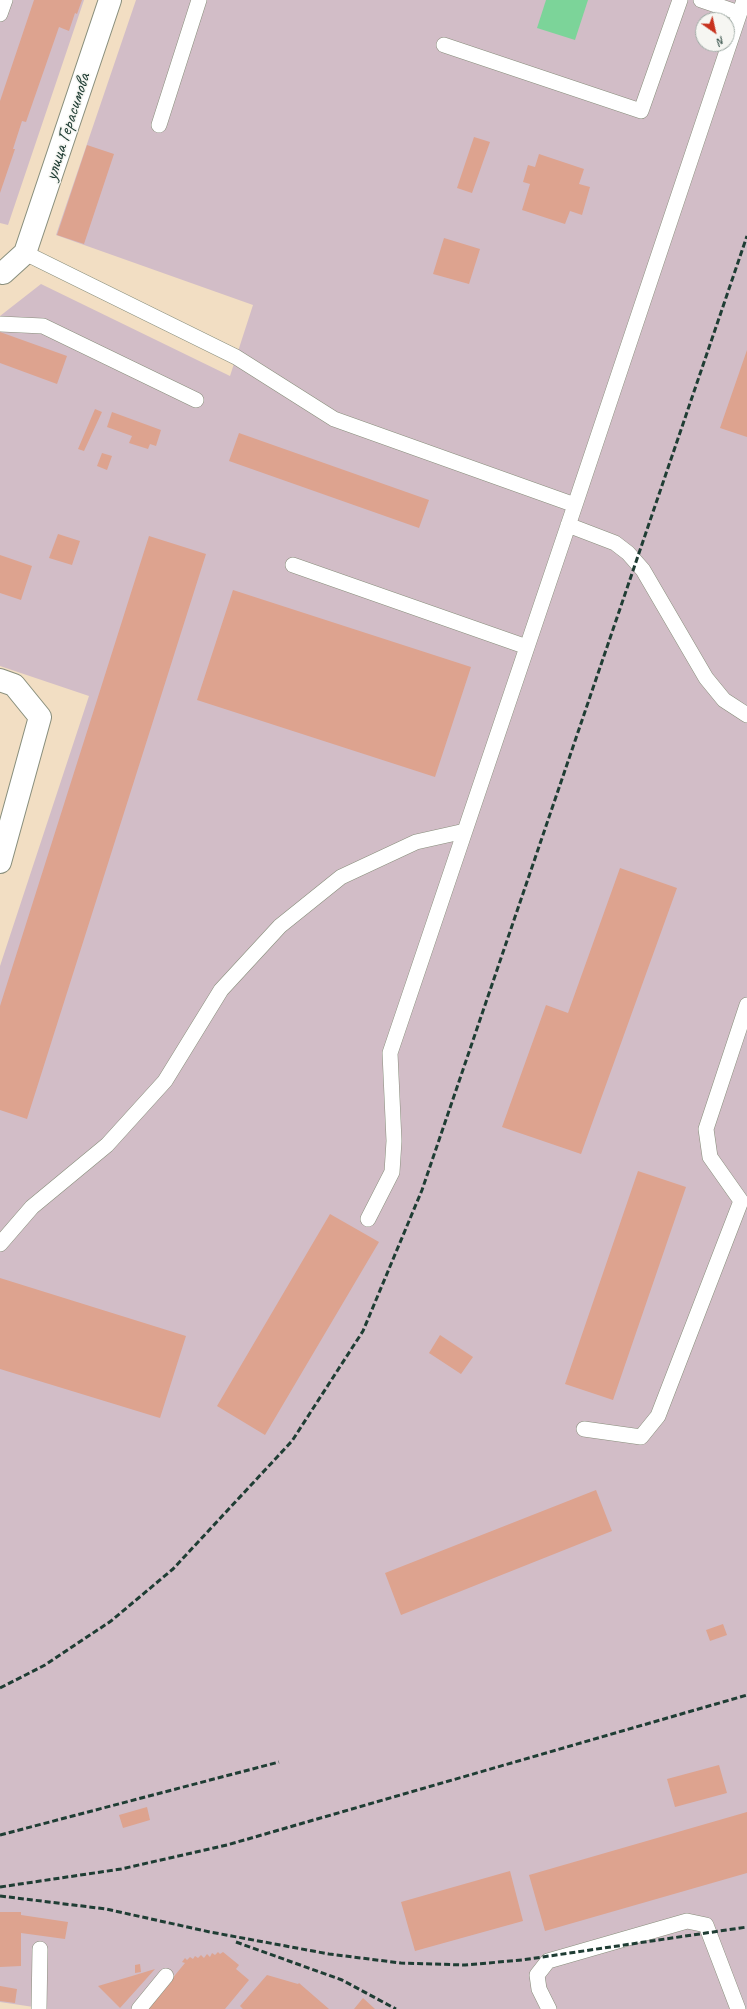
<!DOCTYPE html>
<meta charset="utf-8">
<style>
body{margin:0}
#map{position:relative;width:747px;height:2009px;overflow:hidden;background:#f2dec3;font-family:Caveat,sans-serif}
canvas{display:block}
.north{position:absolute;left:695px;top:12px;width:40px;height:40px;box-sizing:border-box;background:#f6f6f2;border:1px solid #a0aca6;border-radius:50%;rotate:146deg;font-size:11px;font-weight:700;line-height:16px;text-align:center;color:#1f3d34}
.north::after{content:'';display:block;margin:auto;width:14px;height:18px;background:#c8321e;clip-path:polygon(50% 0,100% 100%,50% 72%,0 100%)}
</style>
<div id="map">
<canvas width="747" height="2009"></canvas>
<div class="north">N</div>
</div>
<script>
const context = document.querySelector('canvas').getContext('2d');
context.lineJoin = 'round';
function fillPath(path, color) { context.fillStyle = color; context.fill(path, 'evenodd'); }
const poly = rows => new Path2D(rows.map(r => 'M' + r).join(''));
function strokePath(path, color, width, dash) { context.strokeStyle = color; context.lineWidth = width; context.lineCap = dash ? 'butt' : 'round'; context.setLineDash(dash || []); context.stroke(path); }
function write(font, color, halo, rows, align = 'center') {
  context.font = font + ' Caveat,sans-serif'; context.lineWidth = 3; context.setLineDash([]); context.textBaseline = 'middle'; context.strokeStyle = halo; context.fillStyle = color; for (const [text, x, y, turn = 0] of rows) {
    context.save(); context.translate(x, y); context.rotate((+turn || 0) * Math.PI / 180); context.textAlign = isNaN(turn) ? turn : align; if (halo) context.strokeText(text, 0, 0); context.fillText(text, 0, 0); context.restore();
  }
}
const industrial = poly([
 [0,0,84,0,8,225,0,223],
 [136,0,747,0,747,2009,47,2009,0,2002,0,966,89,696,0,666,0,316,41,284,230,376,253,305,56,235],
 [703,20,727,20,727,44,703,44]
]);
const green = poly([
 [546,0,588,0,575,40,537,28]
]);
const building = poly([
 [34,0,82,0,77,14,75,13,69,31,59,27,26,122,22,121,13,149,15,149,0,193,0,101],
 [474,137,490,142,472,193,457,188],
 [87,145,114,154,84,244,57,235],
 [539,154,584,169,579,184,590,187,582,215,570,211,565,224,522,210,530,184,523,182,528,165,535,167],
 [444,238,480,249,469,284,433,274],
 [0,332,67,356,57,384,0,363],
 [747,350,747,437,720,428],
 [95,409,102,412,84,451,78,449],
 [112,412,161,430,156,446,150,444,148,449,129,443,132,436,107,427],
 [239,433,429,500,419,528,229,461],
 [102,453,112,456,107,470,97,466],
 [58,534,80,541,72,565,49,558],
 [149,536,206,554,27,1119,0,1110,0,1006],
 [0,555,32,566,21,600,0,593],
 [233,590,471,667,435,777,197,700],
 [620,868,677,888,581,1154,502,1127,546,1005,568,1013],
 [638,1171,686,1187,613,1400,565,1384],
 [330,1214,379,1242,265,1435,217,1406],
 [0,1278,186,1336,160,1418,0,1369],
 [440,1335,473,1357,461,1374,429,1353],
 [596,1490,612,1531,401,1615,385,1573],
 [723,1624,727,1635,710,1641,706,1630],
 [719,1765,727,1793,675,1807,667,1779],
 [147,1807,150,1820,123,1828,119,1815],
 [747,1812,747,1873,545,1931,529,1875],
 [510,1871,523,1921,415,1951,401,1902],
 [0,1912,21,1912,21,1915,68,1922,65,1939,21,1933,21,1966,0,1967],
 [218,1952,220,1954,223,1952,239,1965,236,1969,249,1980,225,2009,147,2009,185,1963,182,1962,185,1958,187,1960,190,1957,193,1959,195,1956,198,1958,201,1955,204,1958,207,1954,210,1957,212,1953,215,1955],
 [140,1964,141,1972,135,1973,135,1965],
 [155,1969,120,2008,98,1986,132,1976],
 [267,1975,298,1984,299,1983,329,2009,243,2009,240,2006],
 [0,1986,17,1989,15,2003,0,2001],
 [363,1998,375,2009,354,2009]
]);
const service = poly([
 [701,0,739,13],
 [0,14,5,0],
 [444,45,641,111,680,0],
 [159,125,199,0],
 [25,253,236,357,334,419,575,505,390,1053,394,1141,392,1172,368,1219],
 [0,324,43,326,196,400],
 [575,505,744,0],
 [568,525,615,543,628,553,643,570,706,678,724,700,747,715],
 [293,565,527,647],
 [0,1244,32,1207,107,1145,165,1081,221,990,280,926,341,877,416,842,465,831],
 [584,1429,641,1437,658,1416,741,1201,710,1157,706,1129,747,1005],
 [39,2009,40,1949],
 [139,2009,166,1976],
 [549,2009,539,1989,537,1975,548,1961,687,1921,706,1925,738,2009]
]);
const minor = poly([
 [0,272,3,273,25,253,110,0],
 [0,680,14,685,40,717,0,862]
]);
const rail = poly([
 [0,1688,45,1665,111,1621,173,1569,292,1441,363,1331,422,1190,747,236],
 [0,1835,279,1762],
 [0,1887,121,1869,227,1845,747,1695],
 [0,1896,106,1909,210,1932,329,1954,401,1963,465,1965,522,1960,747,1927],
 [236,1942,342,1980,396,2009]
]);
const streetNames = [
 ["улица Герасимова",68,127,-72]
];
fillPath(industrial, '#d2bdc7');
fillPath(green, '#7cd499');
fillPath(building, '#dda38f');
strokePath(service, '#888e7c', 16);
strokePath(minor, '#888e7c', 24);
strokePath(service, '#fff', 15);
strokePath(minor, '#fff', 22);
strokePath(rail, '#1f3d34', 3, [6, 3]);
write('19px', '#1f3d34', '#f6f6f2', streetNames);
</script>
